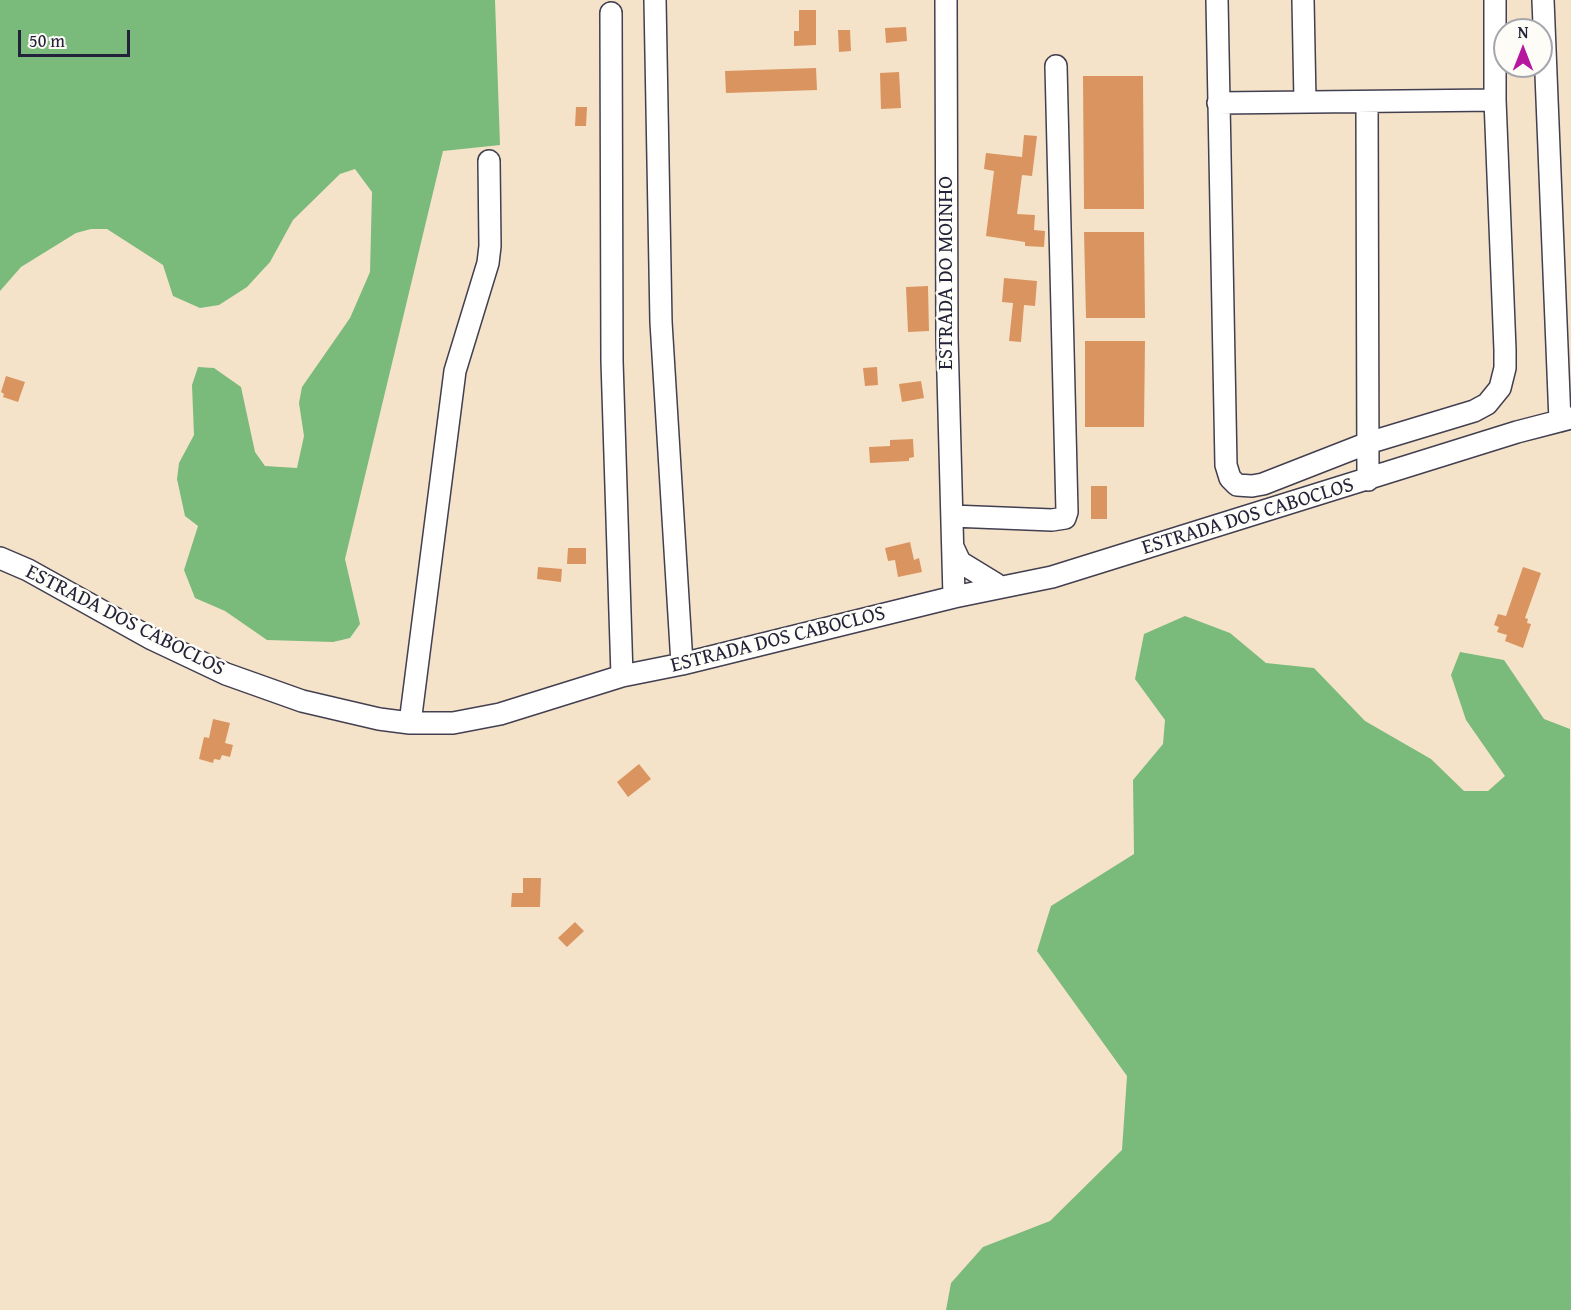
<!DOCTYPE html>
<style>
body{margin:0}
#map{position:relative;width:1571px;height:1310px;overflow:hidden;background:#f4e3c9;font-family:"Gentium Book Plus",serif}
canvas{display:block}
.north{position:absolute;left:1493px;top:18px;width:60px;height:60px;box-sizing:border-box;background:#fdfcf7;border:2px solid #a5a5ac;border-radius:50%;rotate:0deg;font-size:16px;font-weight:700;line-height:24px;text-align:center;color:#22223b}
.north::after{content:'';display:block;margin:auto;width:21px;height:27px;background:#b5179e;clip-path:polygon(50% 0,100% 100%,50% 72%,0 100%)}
.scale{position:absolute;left:18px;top:30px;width:112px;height:27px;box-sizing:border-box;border:3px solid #22223b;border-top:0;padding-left:8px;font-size:18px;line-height:21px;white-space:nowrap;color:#22223b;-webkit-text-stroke:4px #fdfcf7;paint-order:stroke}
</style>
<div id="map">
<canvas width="1571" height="1310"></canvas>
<div class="north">N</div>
<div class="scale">50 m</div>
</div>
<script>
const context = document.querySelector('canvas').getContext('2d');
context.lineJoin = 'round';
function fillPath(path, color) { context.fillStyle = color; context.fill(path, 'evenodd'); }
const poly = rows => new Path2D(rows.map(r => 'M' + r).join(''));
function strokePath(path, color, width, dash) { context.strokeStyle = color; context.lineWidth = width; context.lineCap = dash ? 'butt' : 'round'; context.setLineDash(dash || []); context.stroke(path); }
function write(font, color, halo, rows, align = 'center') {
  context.font = font + ' "Gentium Book Plus",serif'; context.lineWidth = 5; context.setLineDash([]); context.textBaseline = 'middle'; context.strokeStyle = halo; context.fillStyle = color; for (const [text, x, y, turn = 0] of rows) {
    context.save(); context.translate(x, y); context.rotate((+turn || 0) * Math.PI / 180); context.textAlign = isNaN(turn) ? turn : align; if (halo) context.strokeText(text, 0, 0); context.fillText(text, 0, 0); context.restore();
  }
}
const forest = poly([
 [0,0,495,0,500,145,443,151,345,559,360,624,350,638,333,642,267,640,225,611,195,598,184,570,198,526,185,516,177,479,179,463,194,435,192,385,198,367,214,368,241,387,255,452,265,466,297,468,304,436,299,403,302,387,350,318,370,272,372,192,355,169,340,174,293,220,270,262,247,287,219,305,200,308,173,296,163,265,107,229,91,229,76,233,21,267,0,291],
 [1185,616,1230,633,1266,663,1314,668,1365,721,1431,759,1464,791,1488,791,1505,776,1466,720,1451,675,1460,652,1504,660,1544,719,1570,729,1571,1310,946,1310,951,1283,983,1247,1050,1221,1122,1150,1127,1076,1037,951,1051,906,1134,854,1133,780,1163,744,1165,720,1135,679,1144,634]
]);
const building = poly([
 [799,10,816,10,816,45,794,46,794,31,799,31],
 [906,27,907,41,886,43,885,28],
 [838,30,850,30,851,51,839,52],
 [816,68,817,90,726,93,725,71],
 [899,72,901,108,881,109,880,73],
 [1083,76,1143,76,1144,209,1084,209],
 [576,107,587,107,586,126,575,126],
 [1024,135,1037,136,1032,176,1022,175,1017,214,1035,215,1034,230,1045,231,1044,247,1025,246,1025,242,986,236,994,171,984,169,986,153,1022,157],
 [1084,232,1144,232,1145,318,1086,318],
 [1004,278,1037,281,1035,306,1024,305,1021,342,1009,341,1013,303,1002,302],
 [928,286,929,331,908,332,906,287],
 [1085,341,1145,341,1144,427,1085,427],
 [877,367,878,385,865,386,863,368],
 [6,376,25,382,18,402,3,397,4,394,1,392],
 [921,381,924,398,902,402,899,384],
 [913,439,914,457,909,458,909,461,870,463,869,447,890,446,890,440],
 [1091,486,1107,486,1107,519,1091,519],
 [910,542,914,560,919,558,922,572,898,577,895,560,888,561,885,548],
 [568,548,586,548,586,564,567,564],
 [538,567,562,569,561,582,537,579],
 [1523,567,1541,573,1525,618,1528,619,1527,623,1531,624,1523,648,1505,641,1507,635,1497,632,1499,627,1494,625,1498,614,1506,616],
 [213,719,230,723,225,743,233,745,230,757,222,755,220,760,214,759,213,763,199,759,204,737,209,738],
 [639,764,651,779,628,797,617,782],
 [523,878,541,878,540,907,511,907,512,893,523,893],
 [575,922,584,931,567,947,558,938]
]);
const minor = poly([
 [655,0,661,322,682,664],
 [946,0,947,338,954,597],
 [1217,0,1226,465,1230,478,1237,485,1252,486,1263,484,1368,443,1474,411,1487,404,1500,388,1505,368,1505,350,1495,100,1495,0],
 [1303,0,1305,101],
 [1543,0,1560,421],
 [611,13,612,361,622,676],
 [1367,102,1368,480],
 [1218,103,1495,100],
 [952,516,1052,520,1065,518,1067,512,1056,66],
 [953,547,960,562,996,584,997,588],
 [0,558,28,570,152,639,226,674,302,701,379,719,410,723,453,723,500,714,622,676,682,664,954,597,1052,577,1517,432,1571,418],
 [410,723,455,371,488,263,490,246,489,161]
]);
const streetNames = [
 ["ESTRADA DO MOINHO",947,273,-90],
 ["ESTRADA DOS CABOCLOS",1248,517,-17],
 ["ESTRADA DOS CABOCLOS",125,621,27],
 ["ESTRADA DOS CABOCLOS",778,640,-14]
];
fillPath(forest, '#7aba7b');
fillPath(building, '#da945f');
strokePath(minor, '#423f50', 24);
strokePath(minor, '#fff', 21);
write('21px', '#22223b', '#fdfcf7', streetNames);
</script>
